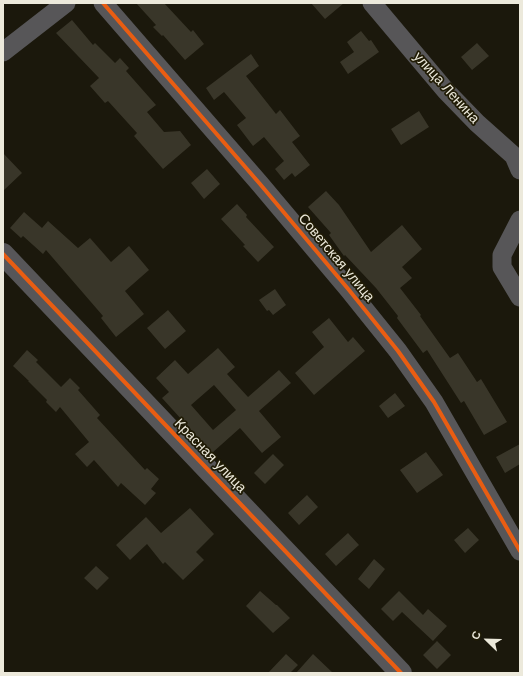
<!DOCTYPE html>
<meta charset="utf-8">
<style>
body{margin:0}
#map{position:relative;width:523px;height:676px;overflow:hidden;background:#1b180c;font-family:Helvetica,sans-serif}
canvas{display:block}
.frame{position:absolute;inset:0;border:4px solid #ece9db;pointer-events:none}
.north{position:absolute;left:467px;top:620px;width:40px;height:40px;-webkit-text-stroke:3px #211c06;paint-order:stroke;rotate:293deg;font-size:11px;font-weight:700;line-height:16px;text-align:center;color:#ece9db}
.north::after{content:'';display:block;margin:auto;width:14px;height:18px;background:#ece9db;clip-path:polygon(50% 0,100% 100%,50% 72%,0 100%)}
</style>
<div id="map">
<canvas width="523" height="676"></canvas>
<div class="frame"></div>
<div class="north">С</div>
</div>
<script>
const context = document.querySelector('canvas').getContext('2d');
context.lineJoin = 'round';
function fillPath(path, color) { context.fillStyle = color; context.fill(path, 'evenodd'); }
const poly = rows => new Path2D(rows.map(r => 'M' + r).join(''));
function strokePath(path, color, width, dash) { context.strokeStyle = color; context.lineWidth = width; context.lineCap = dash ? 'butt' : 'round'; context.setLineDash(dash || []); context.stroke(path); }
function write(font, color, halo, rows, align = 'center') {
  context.font = font + ' Helvetica,sans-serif'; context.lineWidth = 3.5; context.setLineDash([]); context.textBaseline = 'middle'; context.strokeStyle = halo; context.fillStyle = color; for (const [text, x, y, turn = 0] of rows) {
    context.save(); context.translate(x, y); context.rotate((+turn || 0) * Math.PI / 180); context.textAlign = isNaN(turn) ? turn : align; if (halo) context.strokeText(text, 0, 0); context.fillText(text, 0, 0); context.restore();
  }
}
const building = poly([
 [136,3,164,3,191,32,193,30,204,44,185,60,163,35,162,36,153,27,156,25],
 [311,3,344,3,325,19],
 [72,20,93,45,95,43,115,63,120,58,129,68,126,71,156,105,147,112,164,132,180,131,191,145,163,169,134,136,137,133,108,101,105,103,90,86,99,78,56,33],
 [361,31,369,41,371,40,379,52,348,74,340,62,354,52,347,42],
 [477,43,489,56,472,70,461,57],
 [251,54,259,66,246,76,276,114,280,110,300,136,292,142,310,165,295,177,292,173,284,180,275,169,284,161,264,137,253,146,237,125,246,118,224,92,214,100,206,88],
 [419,111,429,127,401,145,391,129],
 [3,153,22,173,3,191],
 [207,169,220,184,204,199,191,183],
 [326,191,339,205,371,252,402,225,422,249,402,267,412,278,400,288,421,315,420,316,450,358,458,353,477,382,481,379,507,422,484,435,464,401,461,403,427,350,423,353,397,318,398,316,376,288,345,255,344,256,329,235,331,233,308,207],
 [237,204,247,215,246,217,274,247,258,262,243,246,245,245,221,219],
 [24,212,42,228,48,221,78,248,90,238,111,262,129,246,149,270,125,291,144,314,116,337,101,318,103,316,46,250,43,254,23,236,21,238,10,228],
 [275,289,286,305,273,315,269,310,267,311,259,300],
 [168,310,186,331,165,349,147,328],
 [329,318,348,342,353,337,365,351,314,395,295,373,324,347,312,332],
 [218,348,235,367,227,374,248,397,279,370,291,383,259,411,281,437,262,453,240,428,212,453,162,398,169,392,156,378,175,360,188,374],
 [214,385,236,410,213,430,191,405],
 [27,350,38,360,36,362,61,387,70,378,80,388,78,390,100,415,97,418,145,470,147,468,159,479,151,489,156,493,145,505,121,483,118,487,94,460,87,467,75,454,89,442,60,407,56,412,46,402,47,400,28,381,29,381,13,366],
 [395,393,405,406,388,418,379,406],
 [520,444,520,464,505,473,496,457],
 [426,452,443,475,417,493,400,470],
 [273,454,284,465,265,484,254,473],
 [307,495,318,507,299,525,288,513],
 [190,508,214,534,196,552,204,560,183,580,165,562,163,564,147,544,130,560,116,545,146,517,161,533],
 [468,528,479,540,465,553,454,540],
 [348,533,359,545,336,566,325,554],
 [374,559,385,569,369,589,358,579],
 [96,566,109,578,97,590,84,578],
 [260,591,276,605,277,605,290,618,273,633,246,606],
 [399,591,423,615,428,609,447,626,433,641,402,612,393,621,381,609],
 [437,641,451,655,437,669,423,655],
 [286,654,298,665,290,673,268,673],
 [313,654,333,673,296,673]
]);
const minor = poly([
 [103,3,260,184,349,290,398,351,434,402,520,551],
 [372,3,446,91,477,123,514,156,520,170],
 [3,52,66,3],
 [520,220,502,255,502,267,520,297]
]);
const tertiary = poly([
 [3,254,401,673]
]);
const cycleway = poly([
 [103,3,260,184,349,290,398,351,434,402,520,551],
 [3,254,401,673]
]);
const streetNames = [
 ["улица Ленина",446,88,48],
 ["Советская улица",336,258,50],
 ["Красная улица",210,456,46]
];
fillPath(building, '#393629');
strokePath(minor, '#575658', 19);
strokePath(tertiary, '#575658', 22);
strokePath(cycleway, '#e95d12', 4);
write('14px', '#ece9db', '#211c06', streetNames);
</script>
